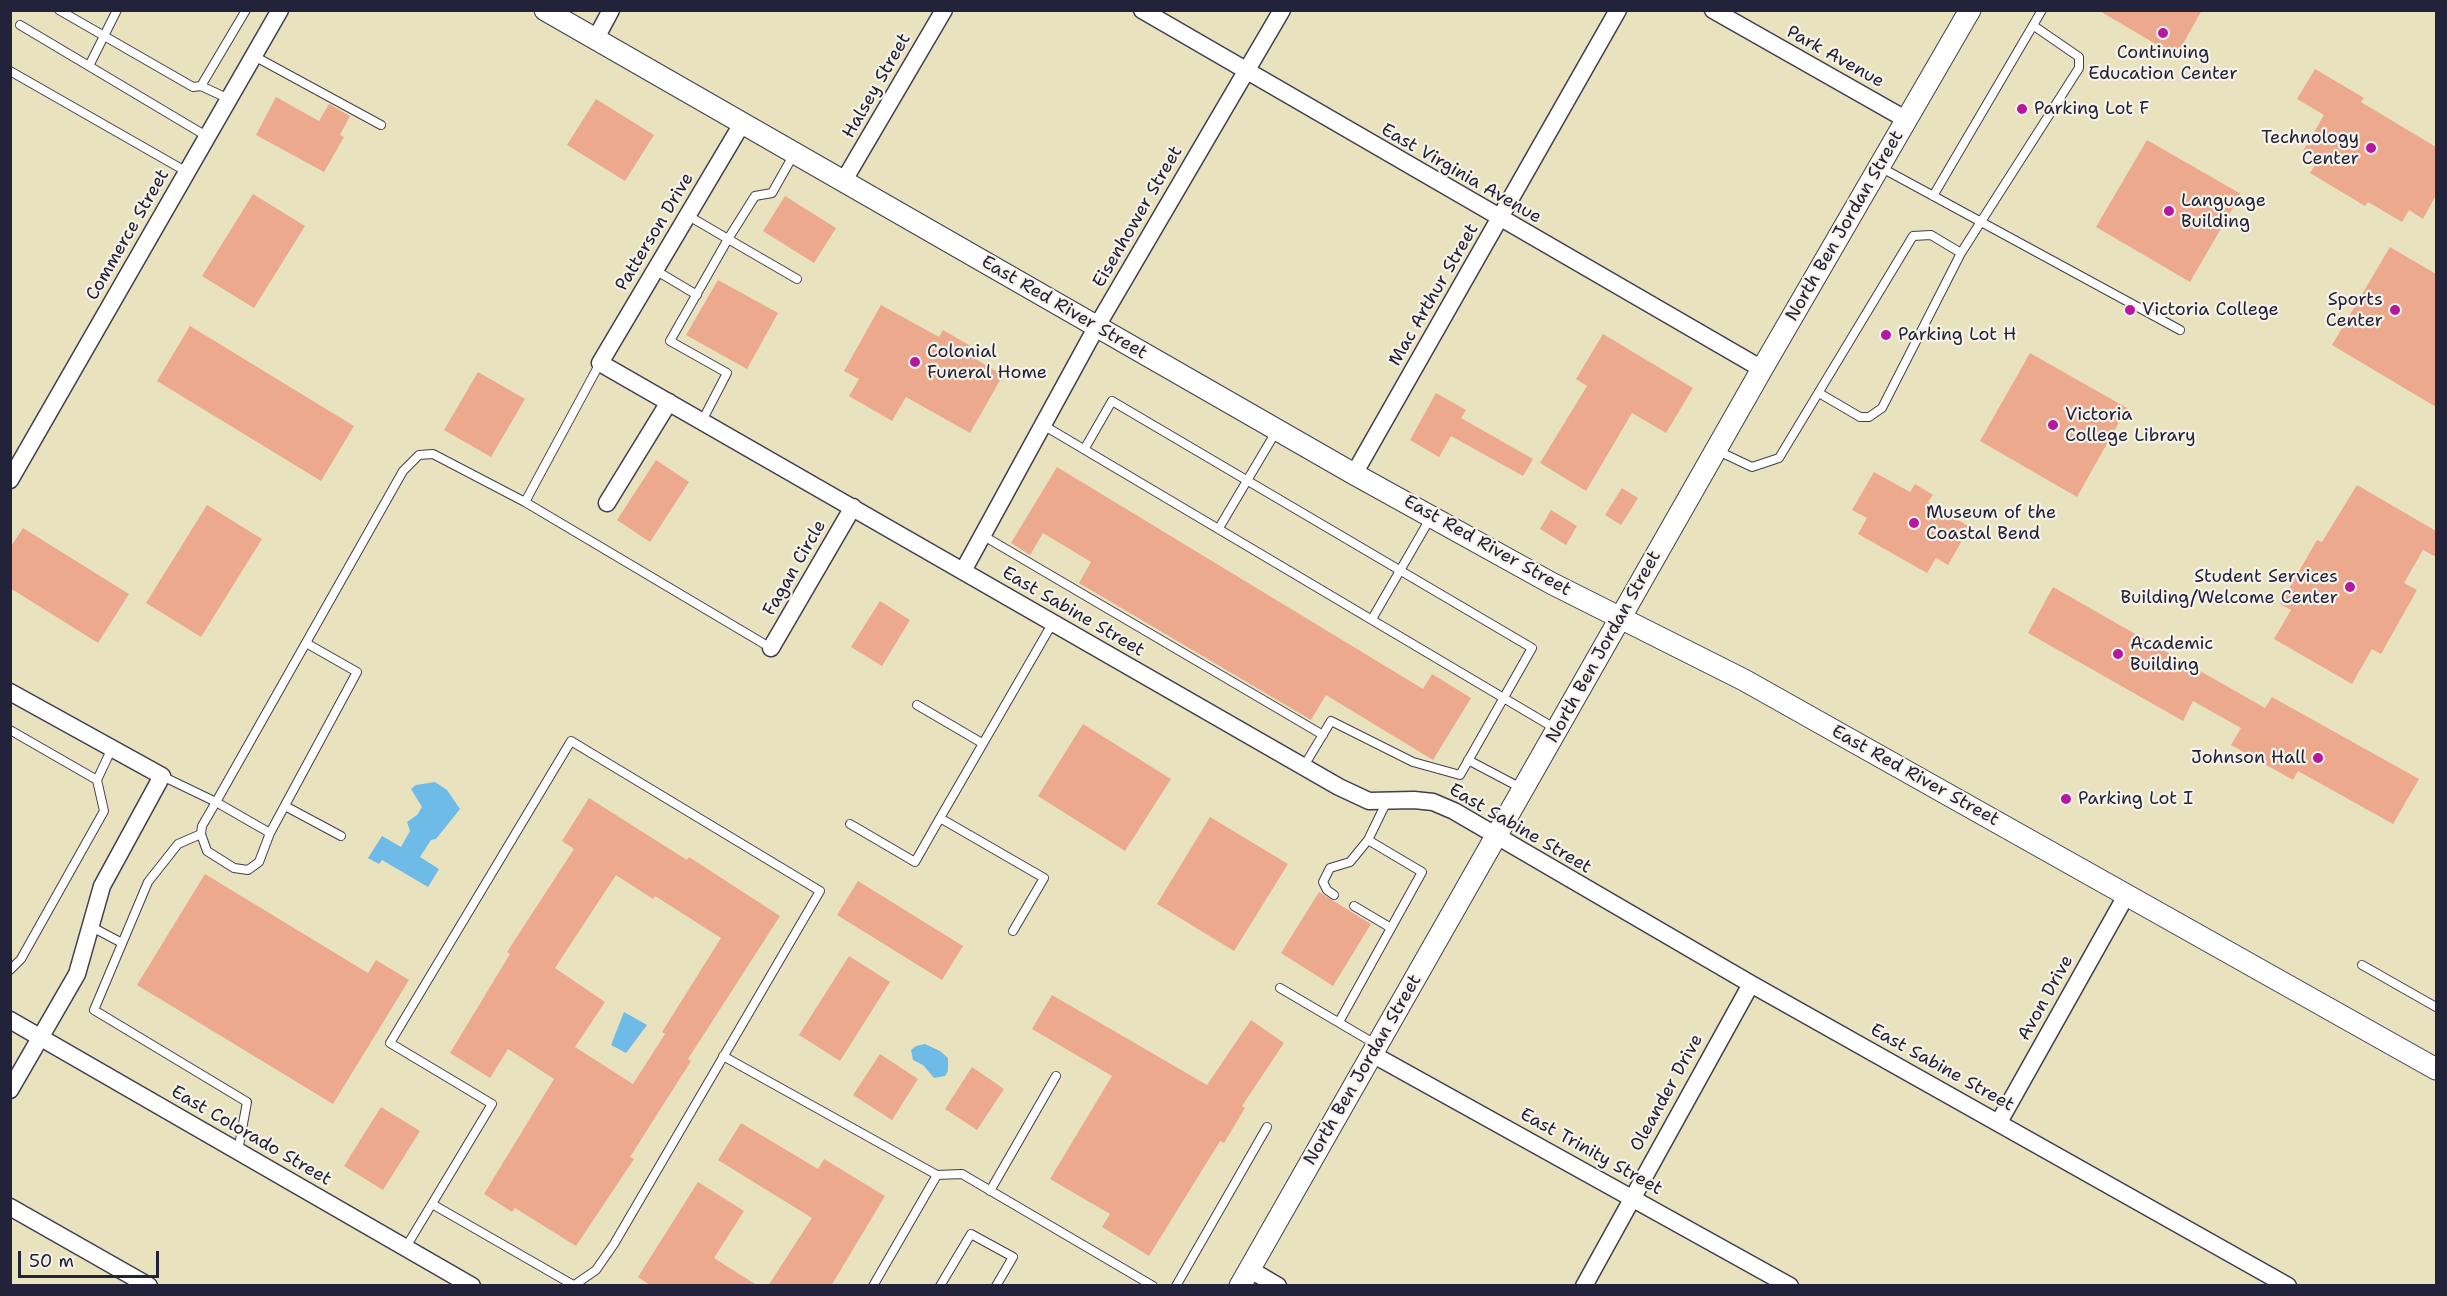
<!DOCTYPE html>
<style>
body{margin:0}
#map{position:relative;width:2447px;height:1296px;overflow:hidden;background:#e9e2bf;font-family:"Shantell Sans",sans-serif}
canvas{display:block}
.frame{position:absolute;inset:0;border:12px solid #22223b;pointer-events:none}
.scale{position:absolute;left:18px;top:1251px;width:141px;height:27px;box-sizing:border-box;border:3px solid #22223b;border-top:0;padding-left:8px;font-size:18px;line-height:21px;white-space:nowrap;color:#22223b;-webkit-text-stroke:4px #f7f3e8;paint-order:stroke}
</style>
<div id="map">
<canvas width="2447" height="1296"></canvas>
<div class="frame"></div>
<div class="scale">50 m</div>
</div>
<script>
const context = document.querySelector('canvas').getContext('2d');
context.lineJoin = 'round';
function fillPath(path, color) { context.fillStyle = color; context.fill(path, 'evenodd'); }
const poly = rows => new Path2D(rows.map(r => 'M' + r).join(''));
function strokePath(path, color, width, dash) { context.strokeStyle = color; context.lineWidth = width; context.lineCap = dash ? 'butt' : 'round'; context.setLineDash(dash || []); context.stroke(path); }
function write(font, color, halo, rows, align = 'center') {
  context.font = font + ' "Shantell Sans",sans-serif'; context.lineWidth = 4.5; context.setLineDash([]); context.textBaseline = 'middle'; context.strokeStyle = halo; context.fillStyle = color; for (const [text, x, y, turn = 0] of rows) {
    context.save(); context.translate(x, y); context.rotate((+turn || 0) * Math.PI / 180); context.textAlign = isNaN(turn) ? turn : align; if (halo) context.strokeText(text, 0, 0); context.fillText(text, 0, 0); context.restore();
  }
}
const water = poly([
 [435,782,447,790,460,809,436,839,431,840,420,857,439,869,428,887,382,860,379,864,368,858,382,836,401,847,410,831,407,822,417,815,422,807,411,789,416,785],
 [624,1012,647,1025,626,1053,611,1045],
 [925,1044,940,1051,948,1058,948,1071,945,1076,934,1078,923,1065,913,1060,911,1050,916,1046]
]);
const building = poly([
 [2098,10,2202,10,2176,56],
 [2315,69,2364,98,2361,102,2436,147,2436,195,2423,219,2409,210,2402,222,2368,202,2365,206,2310,173,2318,160,2303,151,2324,115,2297,99],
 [276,97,319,121,329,104,350,116,340,135,344,137,324,172,256,135],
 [596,99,654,135,625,181,567,145],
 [2147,140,2241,194,2190,282,2096,227],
 [253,194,305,226,254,308,202,276],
 [785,196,836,228,814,263,763,231],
 [2390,247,2436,274,2436,407,2332,345],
 [718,280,778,313,747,369,686,335],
 [881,305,939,337,943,330,969,345,965,353,1003,375,970,433,906,397,892,421,849,396,859,379,844,371],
 [190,326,354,426,321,481,157,381],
 [1603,334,1693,388,1666,433,1632,413,1586,491,1540,463,1587,386,1576,379],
 [2030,353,2127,408,2077,497,1980,441],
 [478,372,525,399,491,457,444,430],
 [1436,393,1466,410,1461,418,1533,459,1523,476,1451,436,1439,457,1410,440],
 [656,460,689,482,650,542,617,520],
 [1057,467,1423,689,1432,674,1471,698,1433,760,1326,695,1311,720,1079,583,1091,562,1043,533,1030,555,1011,543],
 [1874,472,1910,492,1915,484,1933,495,1928,502,1970,527,1948,565,1936,558,1927,573,1858,534,1867,518,1852,510],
 [2357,485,2436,531,2436,557,2423,550,2404,583,2417,590,2381,654,2372,649,2352,684,2274,639,2291,610,2280,604,2317,540,2322,542],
 [1622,488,1638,498,1621,525,1605,515],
 [207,505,262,539,201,637,146,603],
 [1551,510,1577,526,1566,545,1540,529],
 [23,528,129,594,98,643,10,588,10,548],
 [2053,587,2265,708,2272,697,2419,779,2393,824,2298,771,2293,780,2231,745,2241,728,2193,701,2183,721,2028,633],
 [880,601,910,620,882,666,851,647],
 [1083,724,1171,779,1125,851,1038,796],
 [589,798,687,860,689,857,780,916,688,1059,691,1061,630,1157,634,1159,576,1246,515,1208,512,1212,484,1194,554,1079,508,1049,490,1078,450,1053,510,954,507,952,574,849,562,841],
 [616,875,653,899,655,896,721,938,662,1032,665,1034,633,1084,575,1047,605,1002,555,968],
 [1210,817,1288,864,1234,951,1157,904],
 [205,874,368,973,376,960,409,980,333,1104,137,985],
 [858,881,963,946,942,980,837,915],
 [1319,892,1371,924,1333,986,1281,953],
 [849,956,890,982,840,1061,799,1035],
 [1052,995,1207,1085,1251,1020,1284,1043,1242,1106,1245,1108,1224,1143,1220,1141,1149,1256,1102,1227,1110,1214,1050,1179,1112,1076,1032,1029],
 [880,1054,918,1079,892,1120,853,1095],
 [972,1067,1004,1089,977,1130,945,1109],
 [381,1107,420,1131,383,1190,344,1166],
 [741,1123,818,1169,824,1159,885,1196,831,1286,768,1286,812,1218,718,1160],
 [698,1182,744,1211,714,1258,758,1286,651,1286,638,1277]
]);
const service = poly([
 [59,10,193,87,201,86,229,99],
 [20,25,208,137],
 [254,56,381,125],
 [89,66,117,10],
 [10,71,187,172],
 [201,86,246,10],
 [794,154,772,193,755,196,728,239,797,279],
 [1880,167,2180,330],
 [1933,196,2042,10],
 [687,215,728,239,670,341,727,373,702,421],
 [655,270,697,295],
 [1819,393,1860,417,1869,417,1882,408,1961,253,2079,68,2079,57,2034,26],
 [1043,425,1556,729],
 [1085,448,1112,401,1532,648,1460,775,1413,762,1331,721,1304,766],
 [1716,450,1752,467,1779,458,1913,236,1931,235,1961,253],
 [525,502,771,648],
 [1219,528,1277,430],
 [982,535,1323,735],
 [1372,619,1431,517],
 [917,705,982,743],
 [10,730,97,780,104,811,21,959,10,970],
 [1468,760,1523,789],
 [162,776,216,802,403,471,419,455,433,454,525,502,600,363],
 [97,780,112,748],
 [216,802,270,833,259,862,248,870,234,868,207,851,201,834,202,826,216,802],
 [285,806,341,836],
 [850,824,915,862,940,818],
 [270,833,357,672,306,643],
 [201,834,178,844,148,882,94,1010,247,1102,238,1151],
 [1334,895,1327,890,1323,882,1330,868,1350,862,1368,840],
 [1354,906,1391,928],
 [90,926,122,943],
 [1013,931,1044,878,940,818,1052,624],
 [2362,965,2436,1007],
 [1280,988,1377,1045],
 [1339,1022,1422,872,1368,840,1387,801],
 [723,1056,937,1175,873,1286],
 [937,1175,962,1174,1153,1286],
 [990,1191,1056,1076],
 [432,1204,575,1286],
 [406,1247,492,1104,390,1043,571,741,820,891,614,1244,596,1270,573,1286],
 [940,1286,971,1234,1013,1257,996,1286],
 [1176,1286,1267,1127]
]);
const minor = poly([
 [1142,10,1762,369],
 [1713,10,1907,120],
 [595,40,611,10],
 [743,122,600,363,1339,787,1369,801,1414,800,1433,802,1454,811,1751,984,2288,1286],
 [843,182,944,10],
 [1354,474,1618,10],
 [10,480,280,10],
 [607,503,669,402],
 [963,571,1097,326,1282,10],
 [771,648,853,507],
 [10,692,162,776,102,886,77,974,10,1090],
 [10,1020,472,1286],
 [1372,1054,1790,1286],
 [1999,1122,2127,894],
 [10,1207,149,1286],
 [1249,1269,1278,1286],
 [1584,1286,1751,984]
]);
const tertiary = poly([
 [545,10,1354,474,1551,583,1744,680,2436,1069],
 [1240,1286,1762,369,1970,10]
]);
const markers = [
 [2163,33,6,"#b5179e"],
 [2022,109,6,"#b5179e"],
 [2371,148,6,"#b5179e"],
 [2169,211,6,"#b5179e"],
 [2130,310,6,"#b5179e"],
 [2395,310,6,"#b5179e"],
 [1886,335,6,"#b5179e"],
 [915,362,6,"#b5179e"],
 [2053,425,6,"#b5179e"],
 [1914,523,6,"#b5179e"],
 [2350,587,6,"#b5179e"],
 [2118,654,6,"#b5179e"],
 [2318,758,6,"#b5179e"],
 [2066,799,6,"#b5179e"]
];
const poiNames = [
 ["Continuing",2163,53,"center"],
 ["Education Center",2163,74,"center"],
 ["Parking Lot F",2034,109],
 ["Technology",2359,138,"right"],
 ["Center",2359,159,"right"],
 ["Language",2181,201],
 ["Building",2181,222],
 ["Sports",2383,300,"right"],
 ["Center",2383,321,"right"],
 ["Victoria College",2142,310],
 ["Parking Lot H",1898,335],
 ["Colonial",927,352],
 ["Funeral Home",927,373],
 ["Victoria",2065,415],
 ["College Library",2065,436],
 ["Museum of the",1926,513],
 ["Coastal Bend",1926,534],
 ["Student Services",2338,577,"right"],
 ["Building/Welcome Center",2338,598,"right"],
 ["Academic",2130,644],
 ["Building",2130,665],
 ["Johnson Hall",2306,758,"right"],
 ["Parking Lot I",2078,799]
];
const streetNames = [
 ["Park Avenue",1835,57,29],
 ["Halsey Street",877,86,-60],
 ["East Virginia Avenue",1461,174,30],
 ["Eisenhower Street",1138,217,-60],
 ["North Ben Jordan Street",1845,226,-60],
 ["Patterson Drive",655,232,-59],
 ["Commerce Street",128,235,-60],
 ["Mac Arthur Street",1434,295,-60],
 ["East Red River Street",1064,308,30],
 ["East Red River Street",1487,546,29],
 ["Fagan Circle",795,568,-60],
 ["East Sabine Street",1073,612,30],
 ["North Ben Jordan Street",1604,647,-61],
 ["East Red River Street",1915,776,29],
 ["East Sabine Street",1520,829,30],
 ["Avon Drive",2046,998,-61],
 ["East Sabine Street",1942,1068,29],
 ["North Ben Jordan Street",1363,1070,-60],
 ["Oleander Drive",1667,1093,-61],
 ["East Colorado Street",251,1136,30],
 ["East Trinity Street",1591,1152,29]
];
fillPath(water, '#6fbbe8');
fillPath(building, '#eda98d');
strokePath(service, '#403f4f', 10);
strokePath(minor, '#403f4f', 19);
strokePath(tertiary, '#403f4f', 23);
strokePath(service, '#fff', 8);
strokePath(minor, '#fff', 16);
strokePath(tertiary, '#fff', 21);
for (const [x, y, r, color] of markers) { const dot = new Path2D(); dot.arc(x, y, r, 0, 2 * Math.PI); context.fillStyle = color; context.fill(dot); strokePath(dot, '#f7f3e8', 2); }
write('18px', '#22223b', '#f7f3e8', poiNames, 'left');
write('18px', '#22223b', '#f7f3e8', streetNames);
</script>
